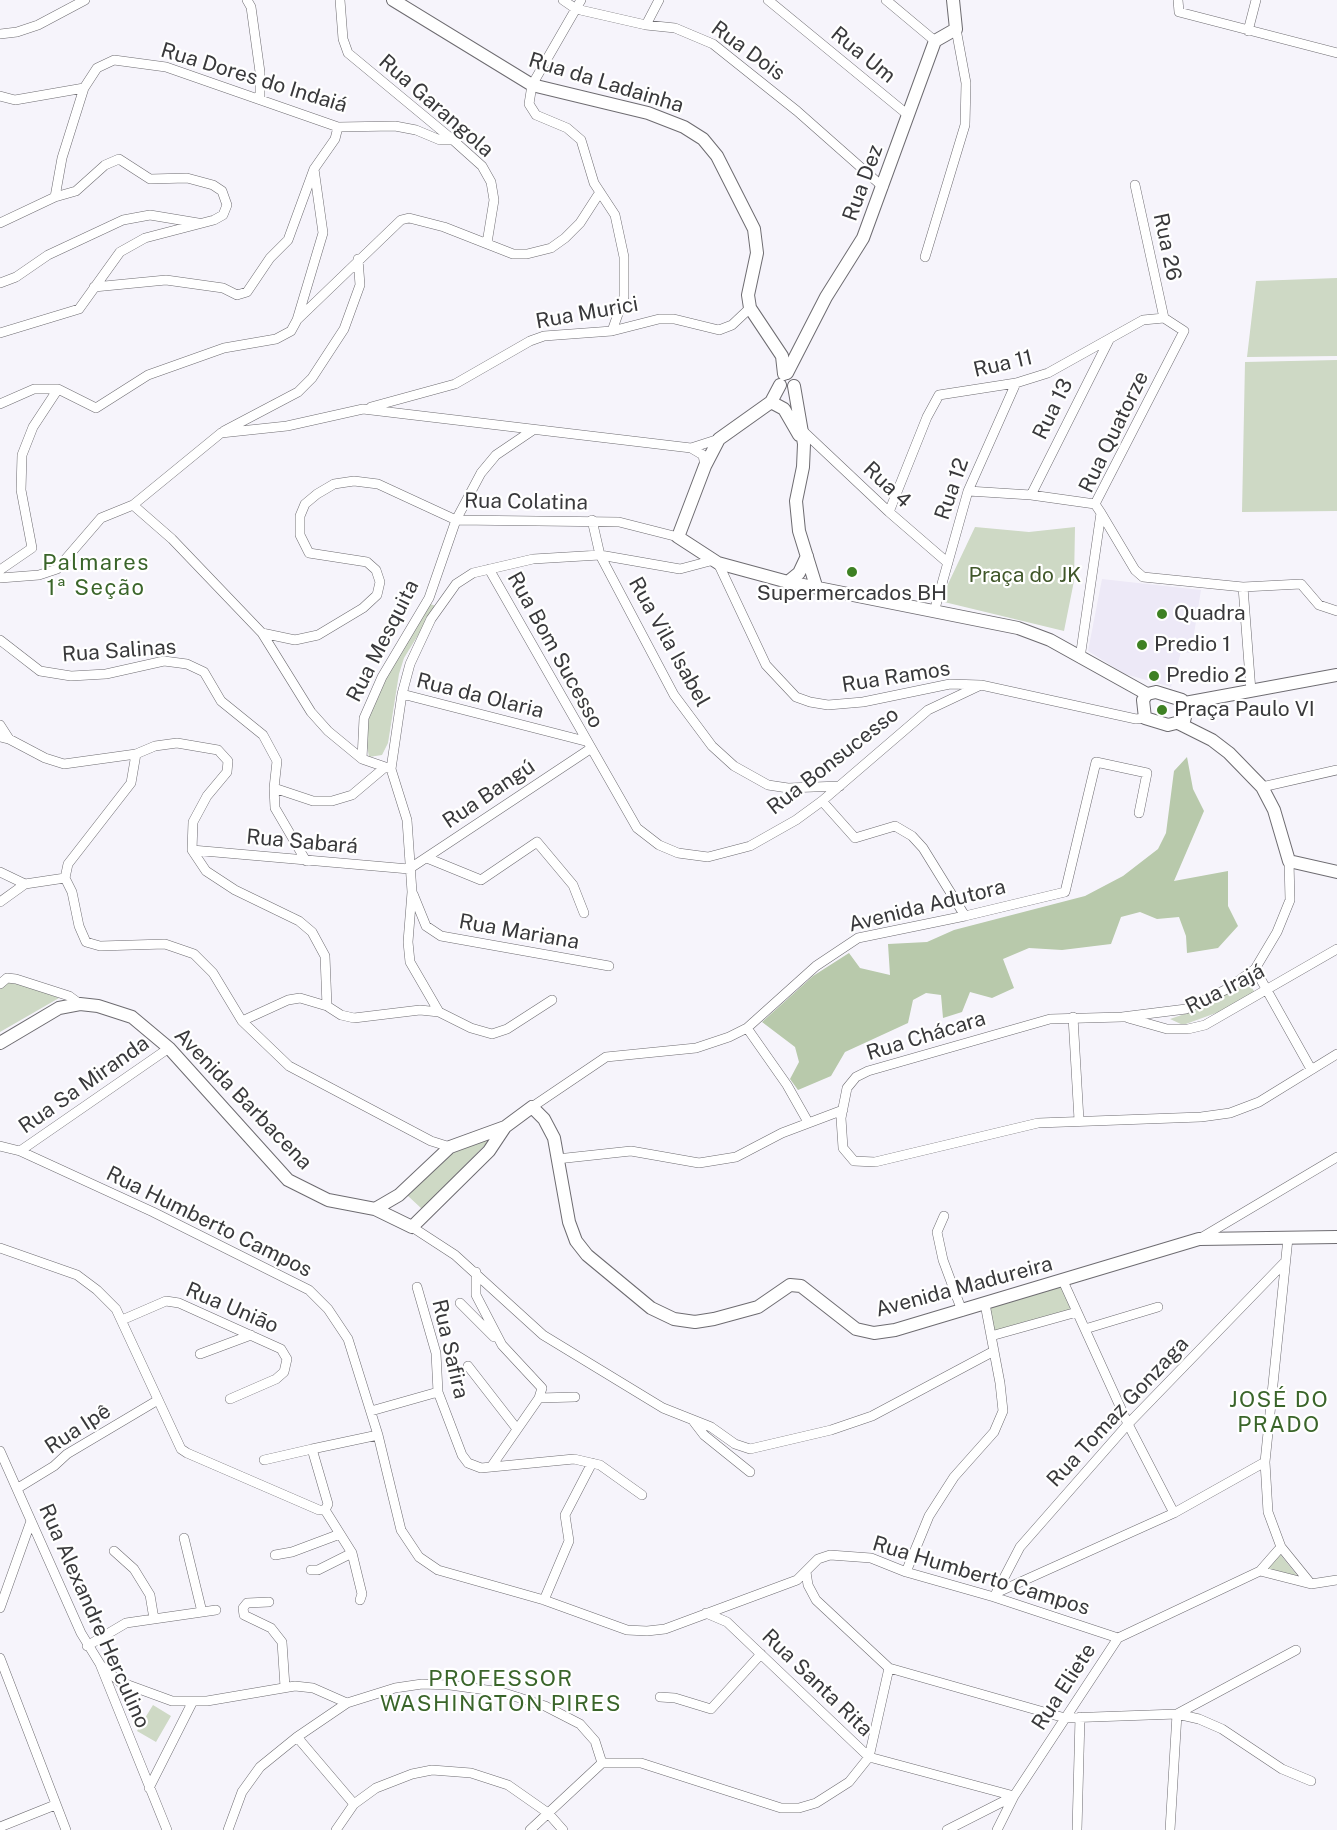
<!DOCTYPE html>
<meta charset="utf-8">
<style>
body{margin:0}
canvas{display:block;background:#f6f4fb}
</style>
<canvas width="1337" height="1830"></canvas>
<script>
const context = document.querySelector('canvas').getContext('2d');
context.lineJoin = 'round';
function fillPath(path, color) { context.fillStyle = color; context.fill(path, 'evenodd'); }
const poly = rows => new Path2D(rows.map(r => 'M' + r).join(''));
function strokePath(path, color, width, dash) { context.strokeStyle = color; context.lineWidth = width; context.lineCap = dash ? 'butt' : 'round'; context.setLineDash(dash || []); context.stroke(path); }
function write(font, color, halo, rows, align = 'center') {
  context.font = font + ' "Public Sans",sans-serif'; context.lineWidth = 4.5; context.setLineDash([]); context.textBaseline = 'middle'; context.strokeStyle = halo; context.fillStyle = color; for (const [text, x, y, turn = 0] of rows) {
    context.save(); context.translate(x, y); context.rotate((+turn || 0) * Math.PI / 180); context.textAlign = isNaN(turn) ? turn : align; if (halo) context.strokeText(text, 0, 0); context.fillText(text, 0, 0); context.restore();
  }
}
const built = poly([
 [1102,579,1201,590,1191,653,1181,652,1171,687,1125,674,1088,651]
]);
const green = poly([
 [1337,278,1337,356,1247,357,1256,281],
 [1337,360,1337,511,1242,512,1245,362],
 [975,527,1029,532,1075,527,1074,581,1064,631,940,601],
 [430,604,436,606,404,658,399,674,388,743,382,755,369,757,365,734,372,705,386,674],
 [1246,977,1255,993,1227,1009,1183,1025,1170,1019,1208,1006],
 [8,979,59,998,0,1032,0,987],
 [489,1137,486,1144,422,1209,407,1195,451,1150],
 [1063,1283,1076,1311,993,1334,987,1306],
 [1280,1554,1300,1579,1267,1569],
 [153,1705,171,1716,156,1742,137,1731]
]);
const forest = poly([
 [1187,757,1193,789,1204,811,1174,881,1228,871,1228,906,1238,926,1218,948,1187,953,1186,936,1179,917,1157,919,1140,912,1121,917,1111,944,1062,950,1029,948,1003,959,1014,988,992,998,970,992,962,1012,943,1018,941,995,926,993,913,1000,908,1023,845,1052,831,1076,798,1090,790,1079,799,1062,795,1047,762,1022,813,976,849,953,860,968,890,975,888,944,927,942,954,930,1085,896,1123,876,1158,849,1166,833,1174,771]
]);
const street = poly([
 [247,0,251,7,260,72,260,99],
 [340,0,343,39,348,53,453,140,482,166,491,182,494,200,487,243],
 [563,0,576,9,646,25,675,28,713,44,797,111,883,187],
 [581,0,532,85,529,104,536,115,567,128,581,140,594,183,615,215,624,257,624,297,612,331],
 [768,0,908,115],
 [886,0,935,41],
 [1178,0,1179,12,1337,53],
 [646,25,659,0],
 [1248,31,1256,0],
 [0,34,17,32,38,25,85,0],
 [0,96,15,100,84,88],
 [1135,185,1164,318],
 [0,223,55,197,62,158,84,88,97,68,114,60,166,67,338,127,395,126,416,130,440,140,453,140],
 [925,257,965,125,966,83,956,29],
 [0,283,16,277,48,255,123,220,150,215,198,223],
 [94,287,166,280,223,288,237,295,247,292,270,258,288,240,314,169,335,139,338,127],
 [298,319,401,220,409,218,444,227,513,254,527,254,551,248,565,238,580,223,600,192],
 [0,333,79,309,120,252,145,238,214,220,223,215,227,205,222,191,213,185,187,178,150,179,119,159,105,165,76,191,55,197],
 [0,404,34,389,58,389,96,408,148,375,224,348,276,339,291,331,297,320,323,233,314,169],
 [371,407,455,384,530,341,544,336,612,331,659,319,674,319,719,330,732,325,750,308],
 [224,431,298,392,312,378,344,329,360,285,358,259],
 [803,431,889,512,948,563],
 [691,448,719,439],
 [968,491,1031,495,1095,504],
 [1031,495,1109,340],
 [133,505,172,539,262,633,311,712,328,731,362,759,391,769],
 [889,512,927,417,939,395,1016,383,1048,373,1143,320,1164,318,1184,331,1095,504,1101,513,1080,658],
 [1101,513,1135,570,1143,577,1243,587,1301,584,1319,605,1337,611],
 [592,520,600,555,674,695,712,746,734,766,768,785,788,788,840,786],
 [718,563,766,665,796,697,810,702,828,705,863,702,950,684,981,685,1136,719,1145,718],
 [489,569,637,828,659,845,678,853,708,857,750,846,796,820,822,801,928,710,981,685],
 [0,570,32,548,21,490,22,455,33,427,58,389],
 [0,578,39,575,57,569,101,518,133,505,221,433,287,426,363,409,691,448,703,455,705,466],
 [1243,587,1251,691],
 [934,612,968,491,1016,383],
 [262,633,295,640,318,635,363,608,377,595,380,582,376,570,367,562,309,553,300,535,300,516,305,504,317,494,334,484,354,481,378,484,456,520,619,522,678,537],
 [0,640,40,671,71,676,106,674,164,661,187,664,204,672,221,701,263,735,277,761,274,788,275,808,306,861],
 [402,694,585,741],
 [0,725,9,739],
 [0,737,9,739,45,758,64,764,136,754,155,746,177,743,218,750,228,761,227,772,207,796,193,822,192,850,206,871,235,890,299,921,312,932,325,956,327,1006],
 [136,754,131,783,68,864,65,878,72,892,79,926,86,942,100,946,165,944,194,954,213,973,242,1021,289,1066,431,1141,450,1147],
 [362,759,364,718,382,677,429,598,456,520,481,473,496,455,533,430],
 [1262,787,1337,770],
 [274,788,313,801,332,801,352,795,384,768],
 [822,801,855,838,895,826,912,836,923,848,965,916],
 [192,850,409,869],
 [427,858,481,880,537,842,573,885,584,913],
 [1289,861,1290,900,1277,932,1255,969,1227,989,1186,1009,1122,1017,1050,1019,868,1071,856,1077,847,1088,841,1118,843,1148,854,1161,875,1162,1038,1123,1201,1117,1230,1113,1259,1102,1337,1054],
 [409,869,590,749],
 [0,872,25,884,65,878],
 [413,894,426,926,441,936,609,966],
 [0,902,25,884],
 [1255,969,1311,1069],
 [0,984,7,978,16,979,69,996,80,1004],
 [439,1012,410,962,408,942,412,892,407,820,391,769,402,694,410,664,431,619,456,584,473,573,533,559,600,555,680,569,714,560],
 [1073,1017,1079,1120],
 [1128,1018,1167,1029,1188,1029,1205,1025,1337,949],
 [242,1021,288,1000,300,998,327,1006,341,1015,354,1018,420,1010,439,1012,471,1028,492,1034,507,1029,552,1000],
 [747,1028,787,1085,808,1122],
 [532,1107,606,1057,696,1048,729,1037,747,1028,816,966,858,938,965,916,1065,892,1096,762,1147,773,1139,813],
 [0,1146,20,1151,153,1212,309,1290,328,1309,348,1339,378,1435,401,1530,419,1557,438,1570,544,1600,627,1630,647,1631,665,1629,797,1580,818,1559,830,1555,871,1558,906,1572,994,1597,1118,1638],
 [20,1151,169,1048],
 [557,1159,631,1151,699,1163,736,1157,782,1133,843,1110],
 [944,1216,937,1232,943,1260,962,1311],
 [412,1227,455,1255,543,1335,663,1408,711,1427,735,1444,750,1449,831,1430,872,1416,994,1351],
 [1288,1238,1265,1462,1268,1512,1281,1547,1311,1584],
 [1199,1239,1337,1157],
 [0,1248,77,1275,97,1290,116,1309,181,1449,187,1453,319,1510,325,1510,328,1504,312,1449,378,1435],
 [476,1272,476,1295,502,1345,542,1388,539,1398,491,1467],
 [1063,1281,1128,1424,1174,1513],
 [417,1287,436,1353,438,1392,462,1455,468,1463,481,1468,574,1459,600,1465,642,1495],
 [460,1303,494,1337],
 [122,1320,166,1301,179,1303,281,1349,287,1359,284,1372,276,1379,230,1399],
 [1085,1329,1158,1307],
 [991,1336,1077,1312],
 [200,1354,251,1335],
 [468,1366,517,1429],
 [539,1398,575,1397],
 [371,1411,438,1392],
 [694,1422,704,1435,750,1472],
 [0,1451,81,1633,100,1664,167,1830],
 [264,1460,312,1449],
 [18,1488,54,1466,67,1454,158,1400],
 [325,1510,352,1553,362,1594,360,1600],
 [184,1538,202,1612],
 [114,1551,134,1569,150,1595,154,1619],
 [275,1555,292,1552,340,1534],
 [311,1570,318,1570,352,1553],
 [1260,1571,1311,1584,1337,1580],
 [806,1572,808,1585,816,1600,889,1668,1065,1718,1177,1714,1296,1650],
 [906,1572,929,1516,954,1477,994,1432,1003,1411,1000,1383,985,1304],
 [996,1593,1174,1513,1265,1462],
 [994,1597,1020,1547,1128,1424,1284,1263],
 [544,1600,569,1541,565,1515,592,1463],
 [269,1602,247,1603,243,1608,244,1615,271,1628,282,1642,285,1687],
 [0,1608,31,1521],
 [706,1613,727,1622,869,1757,1014,1796],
 [87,1646,126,1623,216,1610],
 [0,1658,66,1830],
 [102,1666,120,1682,172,1701,207,1701,295,1686,313,1688,347,1703],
 [660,1697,675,1698,711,1709,761,1654],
 [1177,1714,1199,1719,1222,1729,1282,1769,1311,1781],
 [297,1737,354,1804],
 [149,1788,193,1701],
 [0,1827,55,1805],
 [228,1830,242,1792,260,1767,297,1737,347,1703,395,1688,422,1684,450,1685,501,1692,545,1706,580,1724,595,1741,602,1763],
 [336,1830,354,1804,376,1788,412,1774,432,1770,471,1773,508,1785,548,1813,563,1830],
 [530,1830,602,1763,641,1763,781,1808,799,1808,816,1803,849,1782,869,1757,889,1668],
 [947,1830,1014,1796],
 [997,1830,1014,1796,1118,1638,1260,1571,1281,1547],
 [1077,1830,1080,1717],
 [1170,1830,1177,1714]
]);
const secondary = poly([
 [393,0,532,85,648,113,684,127,703,139,717,156,754,229,757,253,748,295,750,308,782,356,784,374],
 [787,373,826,297,863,238,935,41,956,29,953,0],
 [780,385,771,402,719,439,705,466,678,537,718,563,788,582,1018,628,1050,640,1147,694],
 [794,386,804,444,803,467,796,501,799,531,816,586],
 [771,402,784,409,799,435],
 [788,582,799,573,807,556],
 [1156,692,1182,700,1186,713,1184,721,1168,725,1145,718,1143,700,1147,694,1156,692],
 [1185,703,1337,675],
 [1180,724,1212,740,1229,753,1262,787,1274,810,1289,861,1337,872],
 [0,1043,59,1008,80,1004,98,1006,132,1017,169,1048,288,1180,328,1200,375,1209,412,1227,489,1151,505,1127],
 [375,1209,399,1195,450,1147,505,1127,532,1107,544,1119,554,1138,569,1222,576,1241,587,1255,651,1308,674,1319,695,1322,714,1319,758,1307,790,1285,801,1286,856,1329,874,1333,895,1330,1199,1239,1337,1237]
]);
const markers = [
 [852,572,6,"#3e8123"],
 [1162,614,6,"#3e8123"],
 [1142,645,6,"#3e8123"],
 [1154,676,6,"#3e8123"],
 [1162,710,6,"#3e8123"]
];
const streetNames = [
 ["Rua Dois",748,51,36],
 ["Rua Um",863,55,39],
 ["Rua Dores do Indaiá",254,78,17],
 ["Rua da Ladainha",606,83,17],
 ["Rua Garangola",436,106,41],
 ["Rua Dez",863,183,-70],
 ["Rua 26",1167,247,78],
 ["Rua Murici",587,313,-10],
 ["Rua 11",1003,364,-13],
 ["Rua 13",1053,409,-64],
 ["Rua Quatorze",1114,432,-64],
 ["Rua 4",887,485,43],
 ["Rua 12",952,489,-71],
 ["Rua Colatina",526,502,1],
 ["Rua Mesquita",383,641,-63],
 ["Rua Vila Isabel",669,642,61],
 ["Rua Bom Sucesso",555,650,61],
 ["Rua Salinas",119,651,-4],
 ["Rua Ramos",896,677,-9],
 ["Rua da Olaria",480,696,14],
 ["Rua Bonsucesso",833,761,-38],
 ["Rua Bangú",489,794,-34],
 ["Rua Sabará",302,842,5],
 ["Avenida Adutora",927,906,-14],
 ["Rua Mariana",519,932,10],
 ["Rua Irajá",1225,989,-27],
 ["Rua Chácara",926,1036,-17],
 ["Rua Sa Miranda",84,1085,-35],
 ["Avenida Barbacena",243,1099,46],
 ["Rua Humberto Campos",209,1222,26],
 ["Avenida Madureira",964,1287,-15],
 ["Rua União",232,1308,23],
 ["Rua Safira",450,1349,77],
 ["Rua Tomaz Gonzaga",1118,1412,-47],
 ["Rua Ipê",78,1429,-33],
 ["Rua Humberto Campos",981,1576,17],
 ["Rua Alexandre Herculino",94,1616,66],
 ["Rua Santa Rita",817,1683,44],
 ["Rua Eliete",1064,1687,-57]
];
const parkNames = [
 ["Praça do JK",1025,576]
];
const poiNames = [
 ["Supermercados BH",852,594,"center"],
 ["Quadra",1174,614],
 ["Predio 1",1154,645],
 ["Predio 2",1166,676],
 ["Praça Paulo VI",1174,710]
];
const neighbourhoodNames = [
 ["Palmares",96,563],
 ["1ª Seção",96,588],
 ["JOSÉ DO",1279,1400],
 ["PRADO",1279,1425],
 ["PROFESSOR",501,1679],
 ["WASHINGTON PIRES",501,1704]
];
fillPath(built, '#ede9f7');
fillPath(green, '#ced9c5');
fillPath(forest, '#b8c9ab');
strokePath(street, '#6e6c71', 10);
strokePath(secondary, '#6e6c71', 14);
strokePath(street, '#fff', 9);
strokePath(secondary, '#fff', 12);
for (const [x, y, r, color] of markers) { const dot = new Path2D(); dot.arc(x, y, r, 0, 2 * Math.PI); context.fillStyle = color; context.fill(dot); strokePath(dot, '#fff', 2); }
write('21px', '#39393b', '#fff', streetNames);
write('21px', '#40572a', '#fff', parkNames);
write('21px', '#39393b', '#fff', poiNames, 'left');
context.letterSpacing = '1.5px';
write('22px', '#3a652a', '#fff', neighbourhoodNames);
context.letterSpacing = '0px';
</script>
